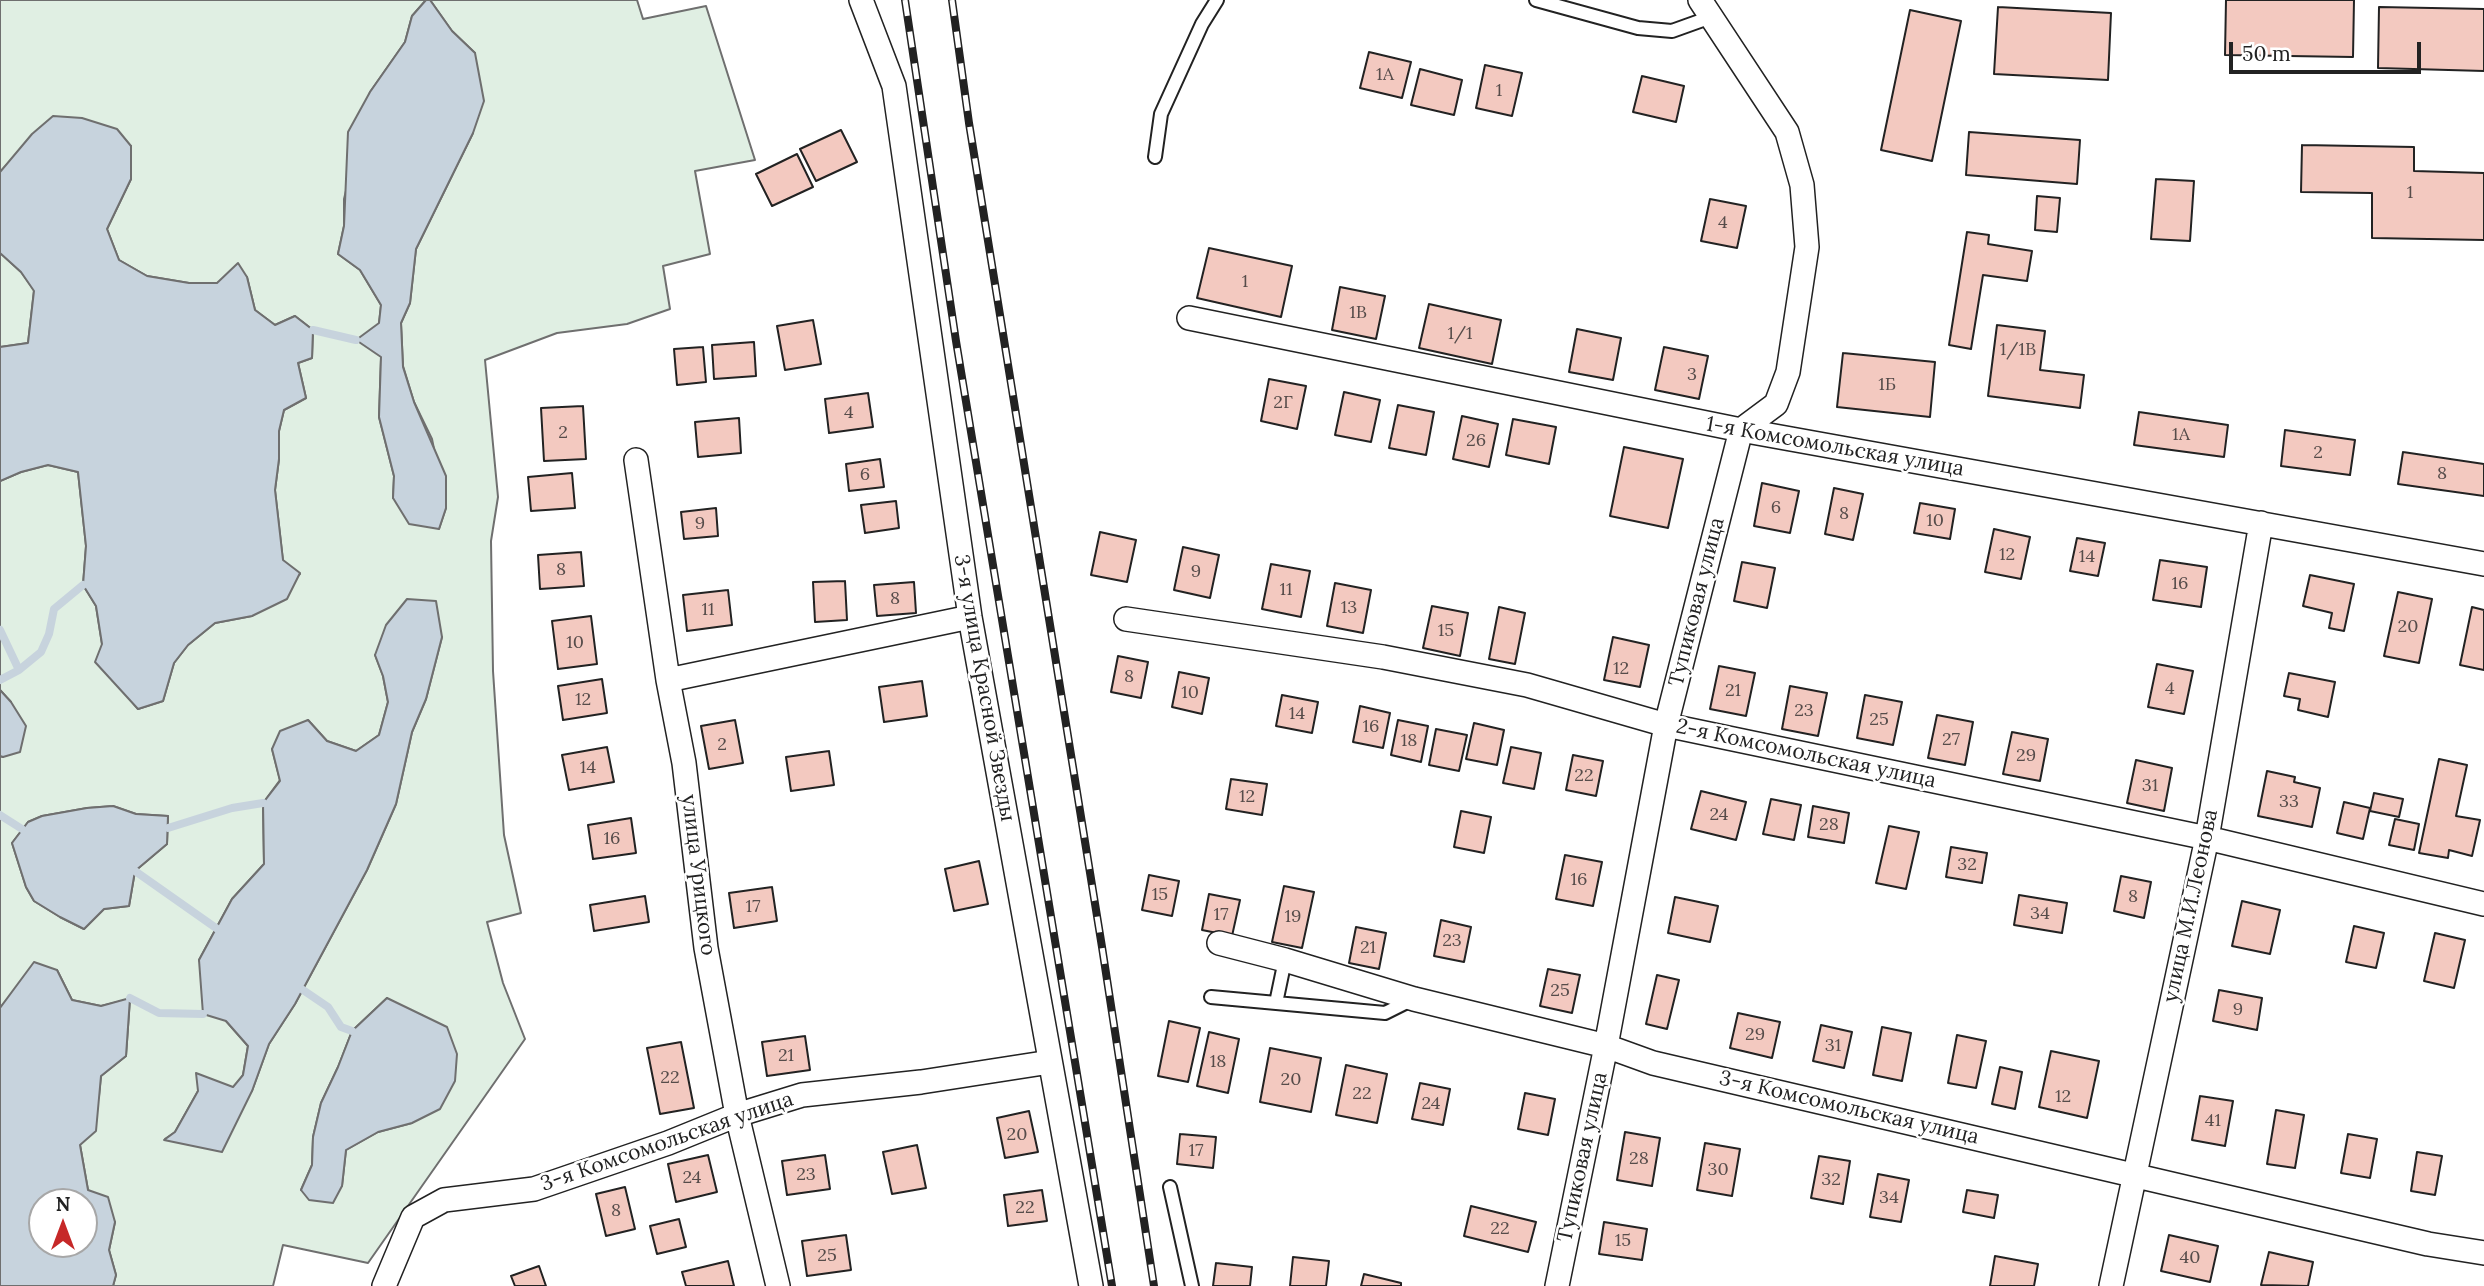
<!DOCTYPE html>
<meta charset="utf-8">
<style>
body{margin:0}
#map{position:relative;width:2484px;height:1286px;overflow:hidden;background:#fff;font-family:Lora,serif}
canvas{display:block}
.north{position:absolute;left:28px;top:1188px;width:70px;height:70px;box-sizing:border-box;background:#fff;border:2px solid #a7a7a7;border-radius:50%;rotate:0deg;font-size:19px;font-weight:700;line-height:28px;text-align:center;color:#222}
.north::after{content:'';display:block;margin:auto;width:24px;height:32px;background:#c62828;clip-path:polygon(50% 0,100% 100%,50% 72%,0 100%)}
.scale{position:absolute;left:2229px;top:42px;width:192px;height:32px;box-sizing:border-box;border:4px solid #222;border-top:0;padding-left:9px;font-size:21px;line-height:24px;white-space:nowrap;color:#222;-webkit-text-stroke:5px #fff;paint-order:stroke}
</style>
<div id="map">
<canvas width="2484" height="1286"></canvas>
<div class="north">N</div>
<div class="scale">50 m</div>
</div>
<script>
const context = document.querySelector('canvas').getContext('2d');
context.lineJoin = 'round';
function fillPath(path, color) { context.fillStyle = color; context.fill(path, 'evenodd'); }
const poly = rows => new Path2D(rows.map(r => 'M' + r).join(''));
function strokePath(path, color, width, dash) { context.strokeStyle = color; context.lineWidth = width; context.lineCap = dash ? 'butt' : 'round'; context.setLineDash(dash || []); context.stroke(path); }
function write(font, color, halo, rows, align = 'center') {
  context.font = font + ' Lora,serif'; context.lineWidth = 5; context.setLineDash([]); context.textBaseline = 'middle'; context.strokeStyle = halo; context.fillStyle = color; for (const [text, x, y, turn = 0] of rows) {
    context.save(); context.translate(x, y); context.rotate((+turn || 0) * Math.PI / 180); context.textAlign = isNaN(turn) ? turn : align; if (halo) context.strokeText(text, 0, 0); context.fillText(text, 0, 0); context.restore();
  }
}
const green = poly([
 [0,0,426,0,412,16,405,42,370,92,344,199,344,226,338,254,360,270,381,305,379,323,381,357,379,417,394,476,393,498,439,529,446,508,432,439,414,402,403,366,401,323,410,303,416,249,473,133,475,53,452,31,430,0,637,0,643,19,706,6,755,160,695,171,710,254,663,266,670,309,627,324,557,333,485,360,498,497,491,541,493,671,504,835,521,913,487,922,503,983,525,1039,368,1263,283,1245,273,1286,113,1286,116,1275,109,1250,115,1222,88,1190,80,1145,99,1096,101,1076,126,1056,130,999,101,1006,72,1000,57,970,14,991,0,1008,0,756,3,757,11,702,0,690,0,481,21,472,48,465,78,472,86,546,83,585,96,606,102,644,119,686,138,709,163,701,174,663,188,645,215,623,252,616,300,574,283,561,275,490,279,459,279,431,284,410,306,398,298,363,312,358,313,330,295,316,275,325,255,310,247,277,217,283,189,283,147,276,119,260,107,229,131,179,131,146,12,159,0,172,0,0],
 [442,637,426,699,412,732,396,804,367,870,295,1004,269,1044,252,1091,165,1139,175,1132,198,1091,234,1088,243,1075,248,1046,226,1021,199,960,232,899,264,864,263,803,280,780,272,749,308,720,327,741,356,751,379,735,388,702,383,676,375,655,442,637],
 [113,806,136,814,168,816,167,844,135,871,129,906,104,909,84,929,60,917,34,901,26,887,12,843,28,822,42,816,87,808,113,806],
 [387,998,412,1123,378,1132,346,1150,342,1186,301,1190,312,1165,313,1137,321,1103,338,1067,352,1031,387,998],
 [0,253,21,272,34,290,28,343,0,347,0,253]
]);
const water = poly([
 [426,0,430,0,452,31,475,53,484,101,473,133,416,249,410,303,401,323,403,367,414,402,446,476,446,508,439,529,409,524,393,498,394,476,379,417,381,357,356,340,379,323,381,305,360,270,338,254,344,226,348,132,370,92,405,42,412,16,426,0],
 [53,116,82,118,117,129,131,146,131,179,107,229,119,260,147,276,189,283,217,283,238,263,247,277,255,310,275,325,295,316,313,330,312,358,298,363,306,398,284,410,279,431,279,459,275,490,283,560,300,573,287,599,252,616,215,623,188,645,174,663,163,701,138,709,95,662,102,644,96,606,83,585,86,546,78,472,48,465,21,472,0,481,0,347,28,343,34,291,21,272,0,253,0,172,32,134,53,116],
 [407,599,436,601,442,637,426,699,412,732,396,804,367,870,295,1004,269,1044,252,1091,222,1152,164,1140,175,1132,198,1091,196,1073,233,1087,243,1075,248,1046,226,1021,203,1014,199,960,232,899,264,864,263,803,280,781,272,749,280,731,308,720,327,741,356,751,379,735,388,702,383,676,375,655,386,625,407,599],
 [0,690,11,702,26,726,20,752,3,757,0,756,0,690],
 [113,806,136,814,168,816,167,844,135,871,129,906,104,909,84,929,60,917,34,901,26,887,12,843,28,822,42,816,87,808,113,806],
 [34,962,57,970,72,1000,101,1006,130,998,126,1056,101,1076,96,1131,80,1145,88,1190,108,1197,115,1222,109,1250,116,1275,113,1286,0,1286,0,1008,34,962],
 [42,1202,84,1202,84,1244,42,1244,42,1202],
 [387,998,447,1027,457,1054,455,1081,440,1109,412,1123,378,1132,346,1150,342,1186,333,1203,309,1200,301,1190,312,1165,313,1137,321,1103,338,1067,352,1031,387,998]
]);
const stream = poly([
 [313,330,356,340],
 [0,630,19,670],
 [0,680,19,670,41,652,49,634,54,609,83,585],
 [0,815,22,829],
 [168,828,232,808,263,803],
 [135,871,216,928],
 [303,990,328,1007,341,1027,352,1031],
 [130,998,159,1013,203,1014]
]);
const building = poly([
 [2226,0,2354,0,2353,57,2225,55,2226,0],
 [1998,7,2111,13,2108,80,1994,74,1998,7],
 [2379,7,2484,9,2484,71,2378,68,2379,7],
 [1910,10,1961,21,1932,161,1881,150,1910,10],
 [1369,52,1411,62,1402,98,1360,88,1369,52],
 [1485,65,1522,73,1512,116,1476,108,1485,65],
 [1420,69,1462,80,1454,115,1411,105,1420,69],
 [1642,76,1684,86,1676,122,1633,112,1642,76],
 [841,130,857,162,816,181,800,149,841,130],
 [1969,132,2080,140,2077,184,1966,175,1969,132],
 [2302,145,2414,147,2414,171,2484,173,2484,240,2372,238,2372,193,2301,192,2302,145],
 [797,154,813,187,772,206,756,174,797,154],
 [2156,179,2194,181,2190,241,2151,239,2156,179],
 [2037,196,2060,198,2057,232,2035,230,2037,196],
 [1710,199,1746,206,1737,248,1701,241,1710,199],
 [1967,232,1989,235,1988,244,2032,251,2027,281,1983,275,1971,349,1949,345,1967,232],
 [1209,248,1292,266,1281,317,1197,298,1209,248],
 [1340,287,1385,296,1376,339,1332,330,1340,287],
 [1429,304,1501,320,1492,364,1419,348,1429,304],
 [813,320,821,364,785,370,777,326,813,320],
 [1997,325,2045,331,2040,370,2084,375,2080,408,1988,396,1997,325],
 [1577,329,1621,338,1613,380,1569,372,1577,329],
 [754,342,756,376,714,379,712,345,754,342],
 [703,347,706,382,677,385,674,349,703,347],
 [1664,347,1708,356,1699,399,1655,390,1664,347],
 [1843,353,1935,362,1930,417,1837,407,1843,353],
 [1269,379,1306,386,1297,429,1261,421,1269,379],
 [1344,392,1380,400,1371,442,1335,435,1344,392],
 [868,393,873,427,829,433,825,399,868,393],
 [1398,405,1434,412,1426,455,1389,448,1398,405],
 [583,406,586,459,544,461,541,408,583,406],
 [2139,412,2228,425,2224,457,2134,445,2139,412],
 [1462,416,1498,424,1489,467,1453,459,1462,416],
 [739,418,741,453,698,457,695,422,739,418],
 [1513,419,1556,427,1549,464,1506,455,1513,419],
 [2285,430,2355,440,2350,475,2281,466,2285,430],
 [1624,447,1683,459,1668,528,1610,516,1624,447],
 [2403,452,2484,464,2484,496,2398,484,2403,452],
 [880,459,884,487,849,491,846,464,880,459],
 [572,473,575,508,531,511,528,477,572,473],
 [1762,483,1799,491,1790,533,1754,526,1762,483],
 [1834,488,1863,494,1853,540,1825,534,1834,488],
 [896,501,899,528,865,533,861,505,896,501],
 [1920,503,1955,509,1950,539,1914,533,1920,503],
 [716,508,718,536,684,539,681,512,716,508],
 [1994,529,2030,537,2021,579,1985,572,1994,529],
 [1100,532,1136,540,1127,582,1091,575,1100,532],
 [2077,538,2105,543,2098,576,2070,571,2077,538],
 [1183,547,1219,555,1210,598,1174,590,1183,547],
 [581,552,584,586,540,589,538,555,581,552],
 [2160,560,2207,567,2201,607,2153,600,2160,560],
 [1742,562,1775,568,1767,608,1734,601,1742,562],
 [1271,564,1310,571,1301,617,1262,609,1271,564],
 [2310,575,2354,584,2344,631,2329,628,2332,613,2303,606,2310,575],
 [845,581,847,620,815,622,813,582,845,581],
 [914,582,916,613,877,616,874,585,914,582],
 [1335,583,1371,590,1363,633,1327,626,1335,583],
 [728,590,732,625,687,631,683,595,728,590],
 [2398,592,2432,599,2419,663,2384,656,2398,592],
 [1432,606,1468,613,1460,656,1423,648,1432,606],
 [1499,607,1525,613,1515,664,1489,659,1499,607],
 [2472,607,2484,610,2484,670,2460,665,2472,607],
 [591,616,597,664,558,669,552,621,591,616],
 [1613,637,1649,645,1640,687,1604,680,1613,637],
 [1118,656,1148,662,1141,698,1111,692,1118,656],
 [2157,664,2193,671,2184,714,2148,707,2157,664],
 [1719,666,1755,673,1746,716,1710,709,1719,666],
 [1179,672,1209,678,1202,714,1172,707,1179,672],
 [2289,673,2335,682,2328,717,2298,710,2300,699,2284,696,2289,673],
 [602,679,607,713,563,720,558,686,602,679],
 [922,681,927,716,884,722,879,687,922,681],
 [1790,686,1827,693,1818,736,1782,729,1790,686],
 [1282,695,1318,702,1312,733,1276,726,1282,695],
 [1865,695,1902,702,1893,745,1857,738,1865,695],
 [1360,706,1390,713,1383,748,1353,742,1360,706],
 [1937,715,1973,722,1965,765,1928,758,1937,715],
 [735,720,743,763,709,769,701,726,735,720],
 [1398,720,1428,726,1421,762,1391,755,1398,720],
 [1474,723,1504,730,1497,765,1466,759,1474,723],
 [1436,729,1467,735,1459,771,1429,765,1436,729],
 [2012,732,2048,739,2040,781,2003,774,2012,732],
 [607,747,614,782,569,790,562,755,607,747],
 [1511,747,1541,753,1534,789,1503,783,1511,747],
 [829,751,834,785,791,791,786,757,829,751],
 [1573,755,1603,761,1596,796,1566,790,1573,755],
 [2439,759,2467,765,2456,816,2480,820,2472,856,2449,850,2448,858,2419,853,2439,759],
 [2136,760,2172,768,2164,811,2127,803,2136,760],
 [2267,771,2295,777,2294,782,2320,788,2312,827,2258,816,2267,771],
 [1231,779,1267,784,1262,815,1226,809,1231,779],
 [1701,791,1746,802,1736,840,1691,829,1701,791],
 [2374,793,2403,799,2399,817,2370,811,2374,793],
 [1771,799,1801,805,1794,840,1763,834,1771,799],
 [2344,802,2370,808,2363,839,2337,833,2344,802],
 [1813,806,1849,813,1844,843,1808,837,1813,806],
 [1461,811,1491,817,1484,853,1454,847,1461,811],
 [631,818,636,853,593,859,588,825,631,818],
 [2395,819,2419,824,2414,850,2389,845,2395,819],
 [1889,826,1919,832,1906,889,1876,883,1889,826],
 [1951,847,1987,853,1982,883,1946,877,1951,847],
 [1565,855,1602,862,1593,906,1556,899,1565,855],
 [979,861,988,904,954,911,945,869,979,861],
 [1149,875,1179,881,1172,916,1142,910,1149,875],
 [2121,876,2151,882,2144,918,2114,911,2121,876],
 [1284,886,1314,892,1302,948,1272,942,1284,886],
 [772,887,777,921,734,928,729,893,772,887],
 [1209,894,1240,900,1232,936,1202,930,1209,894],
 [2019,895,2067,903,2062,933,2014,925,2019,895],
 [645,896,649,922,594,931,590,905,645,896],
 [1675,897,1718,906,1710,942,1668,933,1675,897],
 [2242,901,2280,910,2270,954,2232,946,2242,901],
 [1441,920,1471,927,1464,962,1434,956,1441,920],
 [2354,926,2384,933,2376,968,2346,962,2354,926],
 [1356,927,1386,933,1379,969,1349,963,1356,927],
 [2435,933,2465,940,2454,988,2424,981,2435,933],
 [1548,969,1580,975,1572,1013,1540,1006,1548,969],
 [1657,975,1679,980,1667,1029,1646,1024,1657,975],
 [2219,990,2262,998,2257,1030,2213,1021,2219,990],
 [1738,1013,1780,1022,1772,1058,1730,1048,1738,1013],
 [1169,1021,1200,1028,1188,1082,1158,1076,1169,1021],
 [1821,1025,1852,1032,1844,1068,1813,1061,1821,1025],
 [1882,1027,1911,1033,1902,1081,1873,1075,1882,1027],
 [1209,1032,1239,1039,1228,1093,1197,1086,1209,1032],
 [1957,1035,1986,1041,1976,1088,1948,1083,1957,1035],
 [805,1036,810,1070,767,1076,762,1042,805,1036],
 [681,1042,694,1108,660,1114,647,1048,681,1042],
 [1270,1048,1321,1058,1311,1112,1260,1102,1270,1048],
 [2051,1051,2099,1061,2087,1118,2039,1107,2051,1051],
 [1346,1065,1387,1074,1377,1123,1336,1115,1346,1065],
 [2000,1067,2022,1072,2015,1109,1992,1104,2000,1067],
 [1420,1083,1450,1089,1443,1125,1412,1119,1420,1083],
 [1525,1093,1555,1099,1548,1135,1518,1129,1525,1093],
 [2200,1096,2233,1101,2225,1146,2192,1140,2200,1096],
 [2276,1110,2304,1115,2295,1168,2267,1164,2276,1110],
 [1029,1111,1038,1152,1005,1158,997,1118,1029,1111],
 [1625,1132,1660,1138,1652,1186,1617,1180,1625,1132],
 [1180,1134,1216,1137,1213,1168,1177,1164,1180,1134],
 [2348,1134,2377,1139,2370,1178,2341,1173,2348,1134],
 [1705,1143,1740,1149,1732,1196,1697,1190,1705,1143],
 [917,1145,926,1188,892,1194,883,1152,917,1145],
 [2417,1152,2442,1156,2435,1195,2411,1191,2417,1152],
 [708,1155,717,1192,676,1202,668,1164,708,1155],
 [825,1155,830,1189,787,1195,782,1161,825,1155],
 [1819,1156,1850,1161,1843,1204,1811,1198,1819,1156],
 [1878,1174,1909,1180,1901,1222,1870,1217,1878,1174],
 [625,1187,635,1229,606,1236,596,1194,625,1187],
 [1042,1190,1047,1221,1008,1226,1004,1195,1042,1190],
 [1967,1190,1998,1195,1994,1218,1963,1212,1967,1190],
 [1471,1206,1536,1222,1528,1252,1464,1236,1471,1206],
 [679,1219,686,1247,657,1254,650,1226,679,1219],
 [1604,1222,1647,1229,1642,1260,1599,1254,1604,1222],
 [846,1235,851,1270,807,1276,802,1241,846,1235],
 [2169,1235,2218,1246,2210,1282,2161,1271,2169,1235],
 [2269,1252,2313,1262,2308,1286,2261,1285,2269,1252],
 [1995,1256,2038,1264,2034,1286,1990,1286,1995,1256],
 [1293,1257,1329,1261,1326,1286,1290,1286,1293,1257],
 [728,1261,734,1286,686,1286,682,1272,728,1261],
 [1216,1263,1252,1267,1250,1286,1213,1286,1216,1263],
 [539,1266,546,1286,515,1286,511,1276,539,1266],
 [1364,1274,1401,1283,1401,1286,1361,1286,1364,1274]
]);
const service = poly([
 [1536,0,1638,28,1672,31,1711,17],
 [1155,157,1161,114,1202,24,1217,0],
 [1211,997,1385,1013,1413,999],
 [1276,1003,1285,960],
 [1170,1187,1192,1286]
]);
const minor = poly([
 [861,0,894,86,970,617,1091,1286],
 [1189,318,1741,430,2484,564],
 [636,460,668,680,684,763,706,948,737,1115,778,1286],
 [1126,619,1383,657,1527,685,1666,725,2207,838,2484,904],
 [668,680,970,617],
 [1219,943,1285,960,1414,999,1606,1046,1653,1063,2428,1244,2484,1253],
 [384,1286,413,1217,444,1200,534,1189,668,1143,737,1115,802,1095,921,1082,1050,1062],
 [1557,1286,1606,1046,1666,725,1741,430,1776,404,1788,372,1807,247,1802,185,1787,132,1700,0],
 [2111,1286,2207,838,2261,523]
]);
const rail = poly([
 [905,0,956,341,1112,1286],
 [952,0,969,123,1102,947,1154,1286]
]);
const numberNames = [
 ["1А",1385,75],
 ["1",1499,91],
 ["1",2410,193],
 ["4",1723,223],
 ["1",1245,282],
 ["1В",1358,313],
 ["1/1",1460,334],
 ["1/1В",2018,350],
 ["3",1692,375],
 ["1Б",1887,385],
 ["2Г",1283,403],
 ["4",849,413],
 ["2",563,433],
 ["1А",2181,435],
 ["26",1476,441],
 ["2",2318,453],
 ["8",2442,474],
 ["6",865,475],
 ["6",1776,508],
 ["8",1844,514],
 ["10",1935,521],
 ["9",700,524],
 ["12",2007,555],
 ["14",2087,557],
 ["8",561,570],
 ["9",1196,572],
 ["16",2180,584],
 ["11",1286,590],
 ["8",895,599],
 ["13",1349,608],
 ["11",708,610],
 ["20",2408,627],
 ["15",1446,631],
 ["10",575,643],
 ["12",1621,669],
 ["8",1129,677],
 ["4",2170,689],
 ["21",1733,691],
 ["10",1190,693],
 ["12",583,700],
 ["23",1804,711],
 ["14",1297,714],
 ["25",1879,720],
 ["16",1371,727],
 ["27",1951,740],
 ["18",1409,741],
 ["2",722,745],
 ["29",2026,756],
 ["14",588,768],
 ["22",1584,776],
 ["31",2150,786],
 ["12",1247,797],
 ["33",2289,802],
 ["24",1719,815],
 ["28",1829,825],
 ["16",612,839],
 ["32",1967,865],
 ["16",1579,880],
 ["15",1160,895],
 ["8",2133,897],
 ["17",753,907],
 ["34",2040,914],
 ["17",1221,915],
 ["19",1293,917],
 ["23",1452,941],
 ["21",1368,948],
 ["25",1560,991],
 ["9",2238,1010],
 ["29",1755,1035],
 ["31",1833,1046],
 ["21",786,1056],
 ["18",1218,1062],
 ["22",670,1078],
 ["20",1291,1080],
 ["22",1362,1094],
 ["12",2063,1097],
 ["24",1431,1104],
 ["41",2213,1121],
 ["20",1017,1135],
 ["17",1196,1151],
 ["28",1639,1159],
 ["30",1718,1170],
 ["23",806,1175],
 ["24",692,1178],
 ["32",1831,1180],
 ["34",1889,1198],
 ["22",1025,1208],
 ["8",616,1211],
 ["22",1500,1229],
 ["15",1623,1241],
 ["25",827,1256],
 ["40",2190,1258]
];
const streetNames = [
 ["1-я Комсомольская улица",1835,447,10],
 ["Тупиковая улица",1697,602,-76],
 ["3-я улица Красной Звезды",984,688,80],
 ["2-я Комсомольская улица",1806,754,12],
 ["улица Урицкого",698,875,83],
 ["улица М.И.Леонова",2191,906,-78],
 ["3-я Комсомольская улица",1849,1108,13],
 ["3-я Комсомольская улица",667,1142,-19],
 ["Тупиковая улица",1583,1157,-78]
];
fillPath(green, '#e0efe3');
strokePath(green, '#6f6f6f', 2);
fillPath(water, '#c7d3dd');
strokePath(water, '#6f6f6f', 2);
strokePath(stream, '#c7d3dd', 8);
fillPath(building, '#f3c9c0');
strokePath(building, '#222', 2);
strokePath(service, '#222', 16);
strokePath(minor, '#222', 26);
strokePath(service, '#fff', 12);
strokePath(minor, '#fff', 23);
strokePath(rail, '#222', 8);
strokePath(rail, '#fff', 5, [16]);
write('18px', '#564c4a', null, numberNames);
write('21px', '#222', '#fff', streetNames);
</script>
